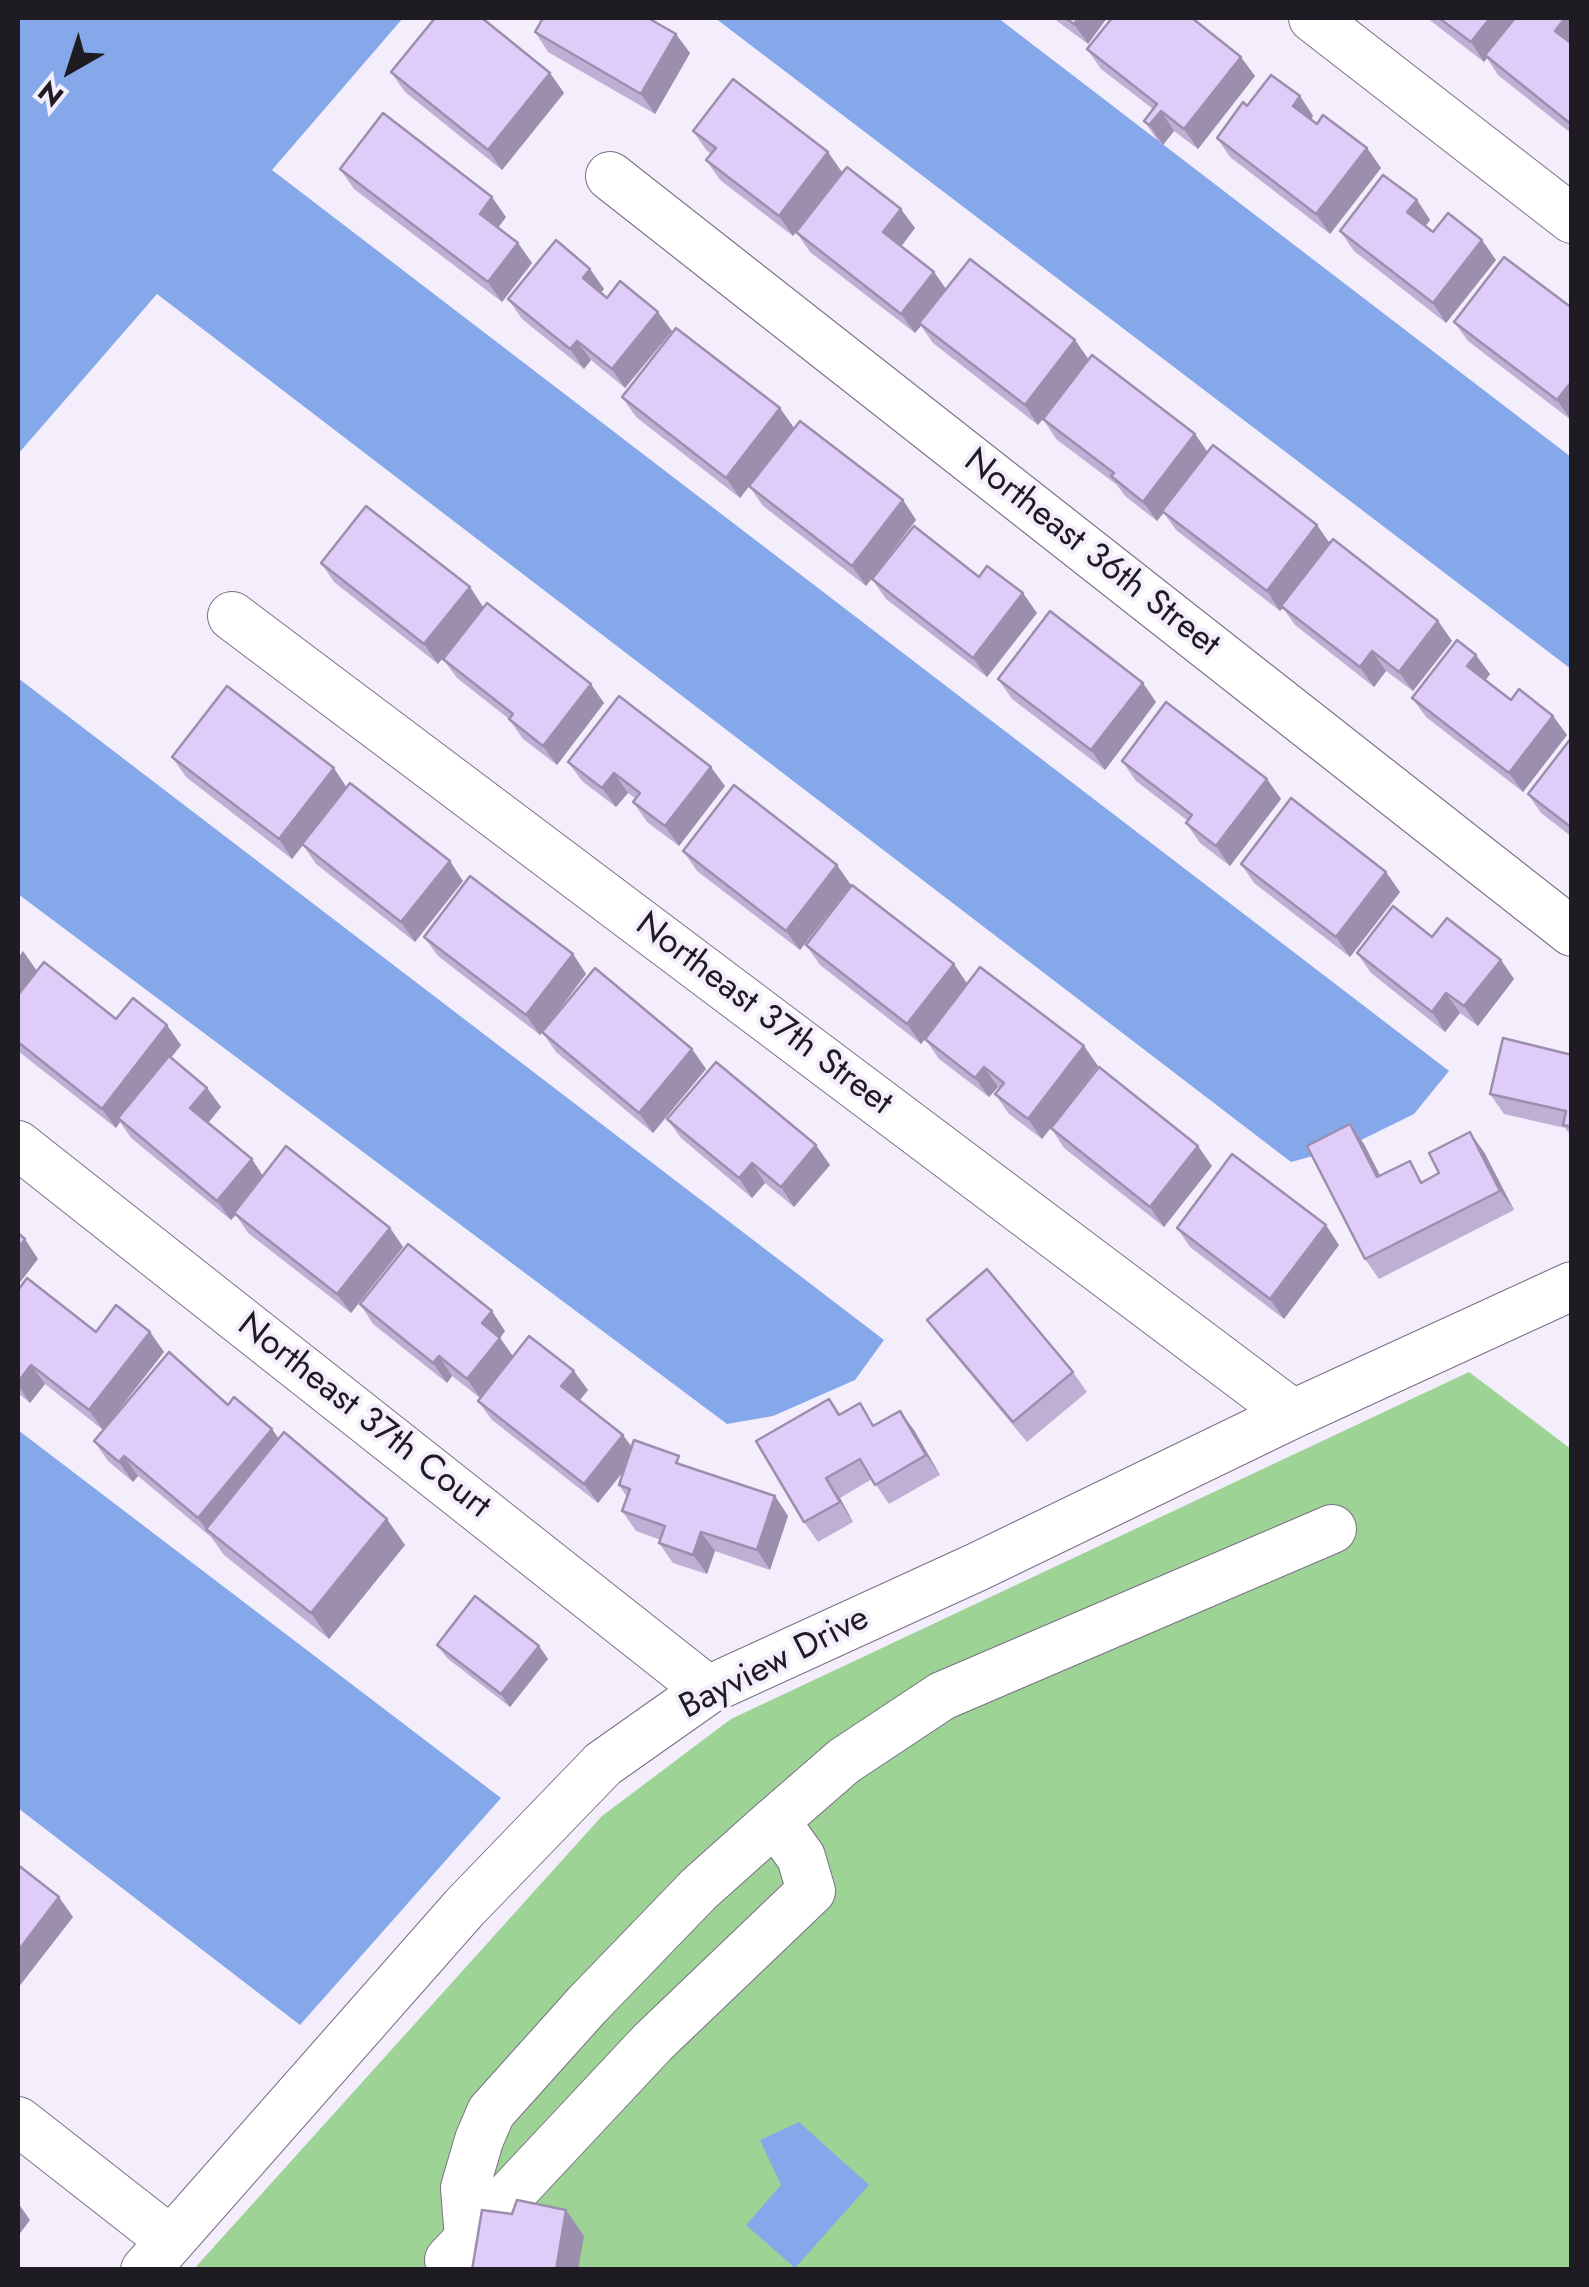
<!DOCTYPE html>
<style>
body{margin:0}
#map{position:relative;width:1589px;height:2287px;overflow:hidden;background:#f3edfc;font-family:Jost,sans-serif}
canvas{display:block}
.frame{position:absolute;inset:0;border:20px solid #1e1b23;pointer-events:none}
.north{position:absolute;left:20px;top:20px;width:100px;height:100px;-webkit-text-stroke:8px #f3edfc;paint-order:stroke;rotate:219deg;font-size:28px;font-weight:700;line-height:40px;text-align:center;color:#1e1b23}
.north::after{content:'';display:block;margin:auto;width:35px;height:45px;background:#1e1b23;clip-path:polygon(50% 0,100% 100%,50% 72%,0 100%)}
</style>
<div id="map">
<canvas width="1589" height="2287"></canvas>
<div class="frame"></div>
<div class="north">N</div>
</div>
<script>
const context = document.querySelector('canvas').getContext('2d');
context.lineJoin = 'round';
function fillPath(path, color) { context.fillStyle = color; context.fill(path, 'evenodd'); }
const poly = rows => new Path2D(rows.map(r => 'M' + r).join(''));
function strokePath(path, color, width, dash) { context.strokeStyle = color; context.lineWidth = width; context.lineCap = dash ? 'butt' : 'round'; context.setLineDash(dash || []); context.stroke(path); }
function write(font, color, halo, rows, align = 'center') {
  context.font = font + ' Jost,sans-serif'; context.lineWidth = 8; context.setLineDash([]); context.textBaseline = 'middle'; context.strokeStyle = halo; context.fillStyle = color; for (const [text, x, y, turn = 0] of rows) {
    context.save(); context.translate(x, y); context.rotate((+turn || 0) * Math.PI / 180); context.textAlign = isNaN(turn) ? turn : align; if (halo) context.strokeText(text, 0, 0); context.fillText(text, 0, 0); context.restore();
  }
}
const green = poly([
 [1469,1372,1571,1449,1571,2269,193,2270,602,1816,731,1719]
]);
const water = poly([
 [18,18,403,18,272,170,1449,1071,1414,1114,1349,1146,1291,1162,157,294,18,454],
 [715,18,998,18,1571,457,1571,669],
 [18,678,884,1340,855,1380,773,1416,727,1424,18,894],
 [18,1430,501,1798,300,2025,18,1808],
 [799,2122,869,2185,795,2268,746,2225,781,2185,760,2140]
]);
const minor = poly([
 [1313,18,1572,219],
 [610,176,1572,932],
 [232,616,1293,1414],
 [18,1145,708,1690],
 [18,2121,170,2240],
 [469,2238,465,2188,479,2140,491,2112,587,2005,699,1889,775,1821],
 [449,2260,653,2042,811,1891,801,1857,775,1821,844,1761,942,1696,1332,1529],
 [145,2270,465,1907,603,1764,708,1690,977,1567,1293,1414,1572,1286]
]);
const wall = poly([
 [1053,18,1107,18,1088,44],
 [1427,18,1572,18,1572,134,1498,75,1487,58,1484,62],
 [535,32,690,53,655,114,548,52],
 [1087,49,1255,76,1198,149,1174,131,1163,145,1158,141,1144,121,1153,109,1101,69],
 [391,72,550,73,564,93,502,170,405,92],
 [1300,96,1313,116,1311,120,1367,148,1381,168,1330,234,1230,157,1217,138,1247,106],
 [693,131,842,172,793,236,720,180,706,160,711,154,707,151],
 [340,169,506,217,498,228,518,243,532,263,502,302,354,189],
 [1417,200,1430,220,1425,226,1433,232,1496,260,1446,323,1354,251,1340,231],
 [915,228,901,246,934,272,946,289,1075,340,1088,359,1195,434,1207,452,1438,621,1452,641,1413,691,1386,671,1374,687,1295,625,1283,608,1280,611,1176,530,1164,513,1157,521,1125,496,1117,485,1056,439,1043,419,1038,425,933,343,921,326,915,333,810,252,796,232],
 [590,269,604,289,601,293,607,298,672,331,625,388,591,360,584,369,522,319,508,299],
 [1572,308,1571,420,1468,341,1454,322],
 [622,397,780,408,794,428,740,498,636,417],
 [749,486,903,500,916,520,866,586,763,506],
 [321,563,470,587,483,607,604,703,557,765,523,739,509,719,457,678,443,659,473,620,438,664,334,582],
 [979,577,1037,613,987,677,886,599,872,579],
 [1490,674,1486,680,1511,700,1553,716,1567,735,1523,792,1426,717,1412,698],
 [998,679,1156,702,1105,770,1012,699],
 [1572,737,1572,837,1541,813,1528,794],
 [172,757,347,787,463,881,415,942,316,864,303,845,292,859,186,777],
 [1122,761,1267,779,1281,799,1230,866,1200,843,1186,823,1188,821,1136,781],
 [568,762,725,786,679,846,647,822,633,802,636,799,628,793,616,807,582,781],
 [683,851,851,885,800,950,697,871],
 [1241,864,1400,892,1350,957,1254,883],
 [424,937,573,954,586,974,540,1035,438,956],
 [1432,937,1501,960,1514,979,1478,1026,1460,1013,1445,1032,1371,973,1357,953],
 [806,945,954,964,967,983,1084,1046,1098,1066,1057,1120,1212,1166,1164,1227,1064,1148,1051,1128,1042,1139,1009,1114,995,1094,1000,1089,998,1087,989,1097,939,1059,925,1039,930,1032,921,1044,820,965],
 [18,995,116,1019,181,1045,171,1058,207,1088,221,1107,208,1123,263,1176,390,1228,403,1247,351,1313,248,1233,236,1215,231,1220,131,1138,120,1122,116,1128,18,1051],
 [542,1032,692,1049,706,1069,653,1133,556,1052],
 [1572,1055,1572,1137,1565,1128,1504,1114,1490,1094],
 [667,1119,830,1165,794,1207,765,1183,752,1198,681,1138],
 [1364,1144,1380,1176,1424,1181,1484,1152,1514,1210,1379,1279,1365,1259],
 [1177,1228,1339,1245,1284,1319,1190,1247],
 [18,1290,96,1332,150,1332,164,1352,103,1430,45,1384,30,1403,18,1393],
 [360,1304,505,1331,500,1338,513,1356,588,1390,580,1400,632,1447,775,1496,788,1516,770,1570,715,1551,707,1574,673,1563,659,1543,661,1540,636,1531,622,1511,627,1497,619,1485,624,1471,598,1503,492,1420,478,1401,480,1398,452,1376,447,1383,373,1324],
 [927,1320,1073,1372,1087,1392,1027,1442,941,1339],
 [829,1399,840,1414,875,1425,914,1430,940,1475,889,1504,872,1479,840,1498,853,1522,818,1542,804,1522],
 [228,1405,272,1429,279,1439,405,1545,329,1639,224,1555,211,1537,138,1476,133,1482,108,1461,94,1441],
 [437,1645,539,1646,548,1659,510,1707,447,1658]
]);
const shadedWall = poly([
 [1079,18,1107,18,1088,44,1074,24],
 [1490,18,1519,18,1485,55,1487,58,1484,62,1471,42],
 [1565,18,1572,18,1572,47,1555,31],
 [676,34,690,53,655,114,641,94],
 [1241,57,1255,76,1198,149,1184,129],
 [550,73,564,93,502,170,488,150],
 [1300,96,1313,116,1306,126,1293,106],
 [1161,111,1174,131,1163,145,1149,125],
 [1367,148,1381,168,1330,234,1316,214],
 [828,152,842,172,793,236,779,216],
 [492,197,506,217,493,234,480,214],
 [1417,200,1430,220,1421,232,1407,212],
 [901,209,915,228,897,252,883,232],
 [1482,240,1496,260,1446,323,1433,303],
 [518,243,532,263,502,302,488,282],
 [590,269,604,289,597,298,583,278],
 [934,272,948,292,915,333,901,314],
 [658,312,672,331,625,388,612,369],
 [1075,340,1089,360,1038,425,1025,405],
 [577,341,591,360,584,369,570,349],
 [1572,381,1572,419,1571,420,1557,400],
 [780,408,794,428,740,498,726,478],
 [1195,434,1209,454,1157,521,1143,502],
 [903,500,916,520,866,586,852,566],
 [1317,525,1331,545,1280,611,1267,591],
 [470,587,483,607,438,664,424,644],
 [1023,593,1037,613,987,677,973,658],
 [1438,621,1452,641,1413,691,1399,672],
 [1372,651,1386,671,1374,687,1360,667],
 [1476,655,1490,674,1481,686,1467,666],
 [1143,683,1156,702,1105,770,1091,750],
 [591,684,604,703,557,765,543,746],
 [1553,716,1567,735,1523,792,1509,773],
 [711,767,725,786,679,846,665,826],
 [334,768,347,788,292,859,279,839],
 [614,773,628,793,616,807,602,788],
 [1267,779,1281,799,1230,866,1216,846],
 [450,861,463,881,415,942,401,922],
 [837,865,851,885,800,950,786,931],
 [1386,872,1400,892,1350,957,1336,937],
 [23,951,37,971,18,995,18,958],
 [573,954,586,974,540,1035,526,1015],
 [1501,960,1514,979,1478,1026,1464,1006],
 [954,964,967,984,921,1044,907,1024],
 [1446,993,1460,1013,1445,1032,1432,1012],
 [167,1025,181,1045,121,1121,118,1118,120,1122,116,1128,102,1109],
 [1084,1046,1098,1066,1042,1139,1028,1119],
 [692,1049,706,1069,653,1133,639,1113],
 [984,1067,998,1087,989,1097,975,1078],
 [207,1088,221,1107,204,1128,190,1108],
 [1350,1124,1364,1144,1391,1197,1377,1177],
 [1470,1132,1484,1152,1514,1210,1500,1191],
 [816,1145,830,1165,794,1207,781,1187],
 [1198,1146,1212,1166,1164,1227,1150,1207],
 [252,1159,265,1179,231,1220,217,1201],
 [752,1163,765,1183,752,1198,739,1178],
 [1326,1225,1339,1245,1284,1319,1270,1299],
 [390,1228,403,1247,351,1313,337,1294],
 [25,1239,38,1259,18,1285,18,1248],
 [492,1311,505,1331,496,1343,482,1323],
 [150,1332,164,1352,103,1430,89,1410],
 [500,1338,514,1358,481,1399,467,1379],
 [439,1356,452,1376,447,1383,433,1363],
 [31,1365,45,1384,30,1403,18,1385,18,1382],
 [574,1371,588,1390,575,1406,561,1386],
 [900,1411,914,1430,940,1475,926,1455],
 [272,1429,286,1449,207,1530,198,1518],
 [623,1435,637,1454,598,1503,584,1484],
 [124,1456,138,1476,133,1482,119,1462],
 [826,1478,840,1498,853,1522,840,1502],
 [775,1496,788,1516,770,1570,757,1550],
 [387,1519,405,1545,329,1639,311,1613],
 [701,1532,715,1551,707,1574,693,1555],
 [539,1646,548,1659,510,1707,501,1694],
 [59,1897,73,1917,18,1988,18,1951],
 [18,2203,30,2220,18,2236],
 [566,2210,584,2236,578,2270,556,2270]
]);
const building = poly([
 [435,18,482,18,550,73,488,150,391,72,435,18],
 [543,18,648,18,676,34,641,94,535,32,543,18],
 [1065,18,1079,18,1074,24,1065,18],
 [1112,18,1192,18,1241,57,1184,129,1161,111,1149,125,1144,121,1157,104,1087,49,1112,18],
 [1439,18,1490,18,1471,42,1439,18],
 [1515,18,1565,18,1555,31,1572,44,1572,125,1485,55,1515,18],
 [1271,75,1300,96,1293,106,1317,124,1323,115,1367,148,1316,214,1217,138,1243,102,1247,106,1271,75],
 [733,79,828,152,779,216,706,160,716,148,693,131,733,79],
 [383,113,492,197,480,214,518,243,488,282,340,169,383,113],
 [847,167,901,209,883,232,934,272,901,314,796,232,847,167],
 [1383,175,1417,200,1407,212,1433,232,1448,213,1482,240,1433,303,1340,231,1383,175],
 [556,240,590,269,583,278,607,298,620,281,658,312,612,369,577,341,570,349,508,299,556,240],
 [1504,257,1572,308,1572,381,1557,400,1454,322,1504,257],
 [970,259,1075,340,1025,405,919,323,970,259],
 [676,328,780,408,726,478,622,397,676,328],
 [1092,355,1195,434,1143,502,1111,476,1114,473,1043,419,1092,355],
 [800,421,903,500,852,566,749,486,800,421],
 [1213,445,1317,525,1267,591,1162,511,1213,445],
 [366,506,470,587,424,644,321,563,366,506],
 [914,526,979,577,987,566,1023,593,973,658,872,579,914,526],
 [1333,539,1438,621,1399,672,1372,651,1360,667,1281,606,1333,539],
 [487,603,591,684,543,746,509,719,513,714,443,659,487,603],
 [1050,611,1143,683,1091,750,998,679,1050,611],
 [1457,640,1476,655,1467,666,1511,700,1519,689,1553,716,1509,773,1412,698,1457,640],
 [227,686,334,768,279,839,172,757,227,686],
 [619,696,711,767,665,826,633,802,640,793,614,773,602,788,568,762,619,696],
 [1166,702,1267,779,1216,846,1186,823,1192,815,1122,761,1166,702],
 [1572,737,1572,828,1528,794,1572,737],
 [350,783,450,861,401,922,302,844,350,783],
 [734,785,837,865,786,931,683,851,734,785],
 [1291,798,1386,872,1336,937,1241,864,1291,798],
 [470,876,573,954,526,1015,424,937,470,876],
 [852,885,954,964,907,1024,806,945,852,885],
 [1393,906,1432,937,1447,918,1501,960,1464,1006,1446,993,1432,1012,1357,953,1393,906],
 [44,962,116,1019,133,998,167,1025,102,1109,18,1042,18,995,44,962],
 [980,967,1084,1046,1028,1119,995,1094,1004,1083,984,1067,975,1078,925,1039,980,967],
 [595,968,692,1049,639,1113,542,1032,595,968],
 [1503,1038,1572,1055,1572,1127,1563,1125,1566,1111,1490,1094,1503,1038],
 [169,1056,207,1088,190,1108,252,1159,217,1201,118,1118,169,1056],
 [716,1062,816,1145,781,1187,752,1163,739,1178,667,1119,716,1062],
 [1099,1067,1198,1146,1150,1207,1051,1128,1099,1067],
 [1350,1124,1377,1177,1410,1161,1421,1183,1439,1173,1429,1153,1470,1132,1500,1191,1365,1259,1307,1146,1350,1124],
 [286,1146,390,1228,337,1294,234,1213,286,1146],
 [1232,1154,1326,1225,1270,1299,1177,1228,1232,1154],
 [18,1233,25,1239,18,1248,18,1233],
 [408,1244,492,1311,482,1323,500,1338,467,1379,439,1356,433,1363,360,1304,408,1244],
 [987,1269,1073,1372,1013,1422,927,1320,987,1269],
 [27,1278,96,1332,116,1305,150,1332,89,1410,31,1365,18,1382,18,1290,27,1278],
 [529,1336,574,1371,561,1386,623,1435,584,1484,478,1401,529,1336],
 [169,1352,228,1405,234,1397,272,1429,198,1518,124,1456,119,1462,94,1441,169,1352],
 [829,1399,839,1415,860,1403,873,1426,900,1411,926,1455,875,1485,860,1459,826,1478,840,1502,804,1522,756,1441,829,1399],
 [284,1432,387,1519,311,1613,206,1529,284,1432],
 [634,1440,679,1456,676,1463,775,1496,757,1550,701,1532,693,1555,659,1543,665,1526,622,1511,630,1489,619,1485,634,1440],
 [475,1596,539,1646,501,1694,437,1645,475,1596],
 [18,1865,59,1897,18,1951,18,1865],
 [517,2200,566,2210,556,2270,472,2270,482,2210,512,2214,517,2200]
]);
const streetNames = [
 ["Northeast 36th Street",1091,554,38],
 ["Northeast 37th Street",763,1015,37],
 ["Northeast 37th Court",363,1417,38],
 ["Bayview Drive",775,1664,-27]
];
fillPath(green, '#9dd394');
fillPath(water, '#85a8eb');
strokePath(minor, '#797085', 50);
strokePath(minor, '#fff', 48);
fillPath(wall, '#c0afd5');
fillPath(shadedWall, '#9c8fae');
fillPath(building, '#dfccf8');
strokePath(building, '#9c8fae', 2.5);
write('35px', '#1e1b23', '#f3edfc', streetNames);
</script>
